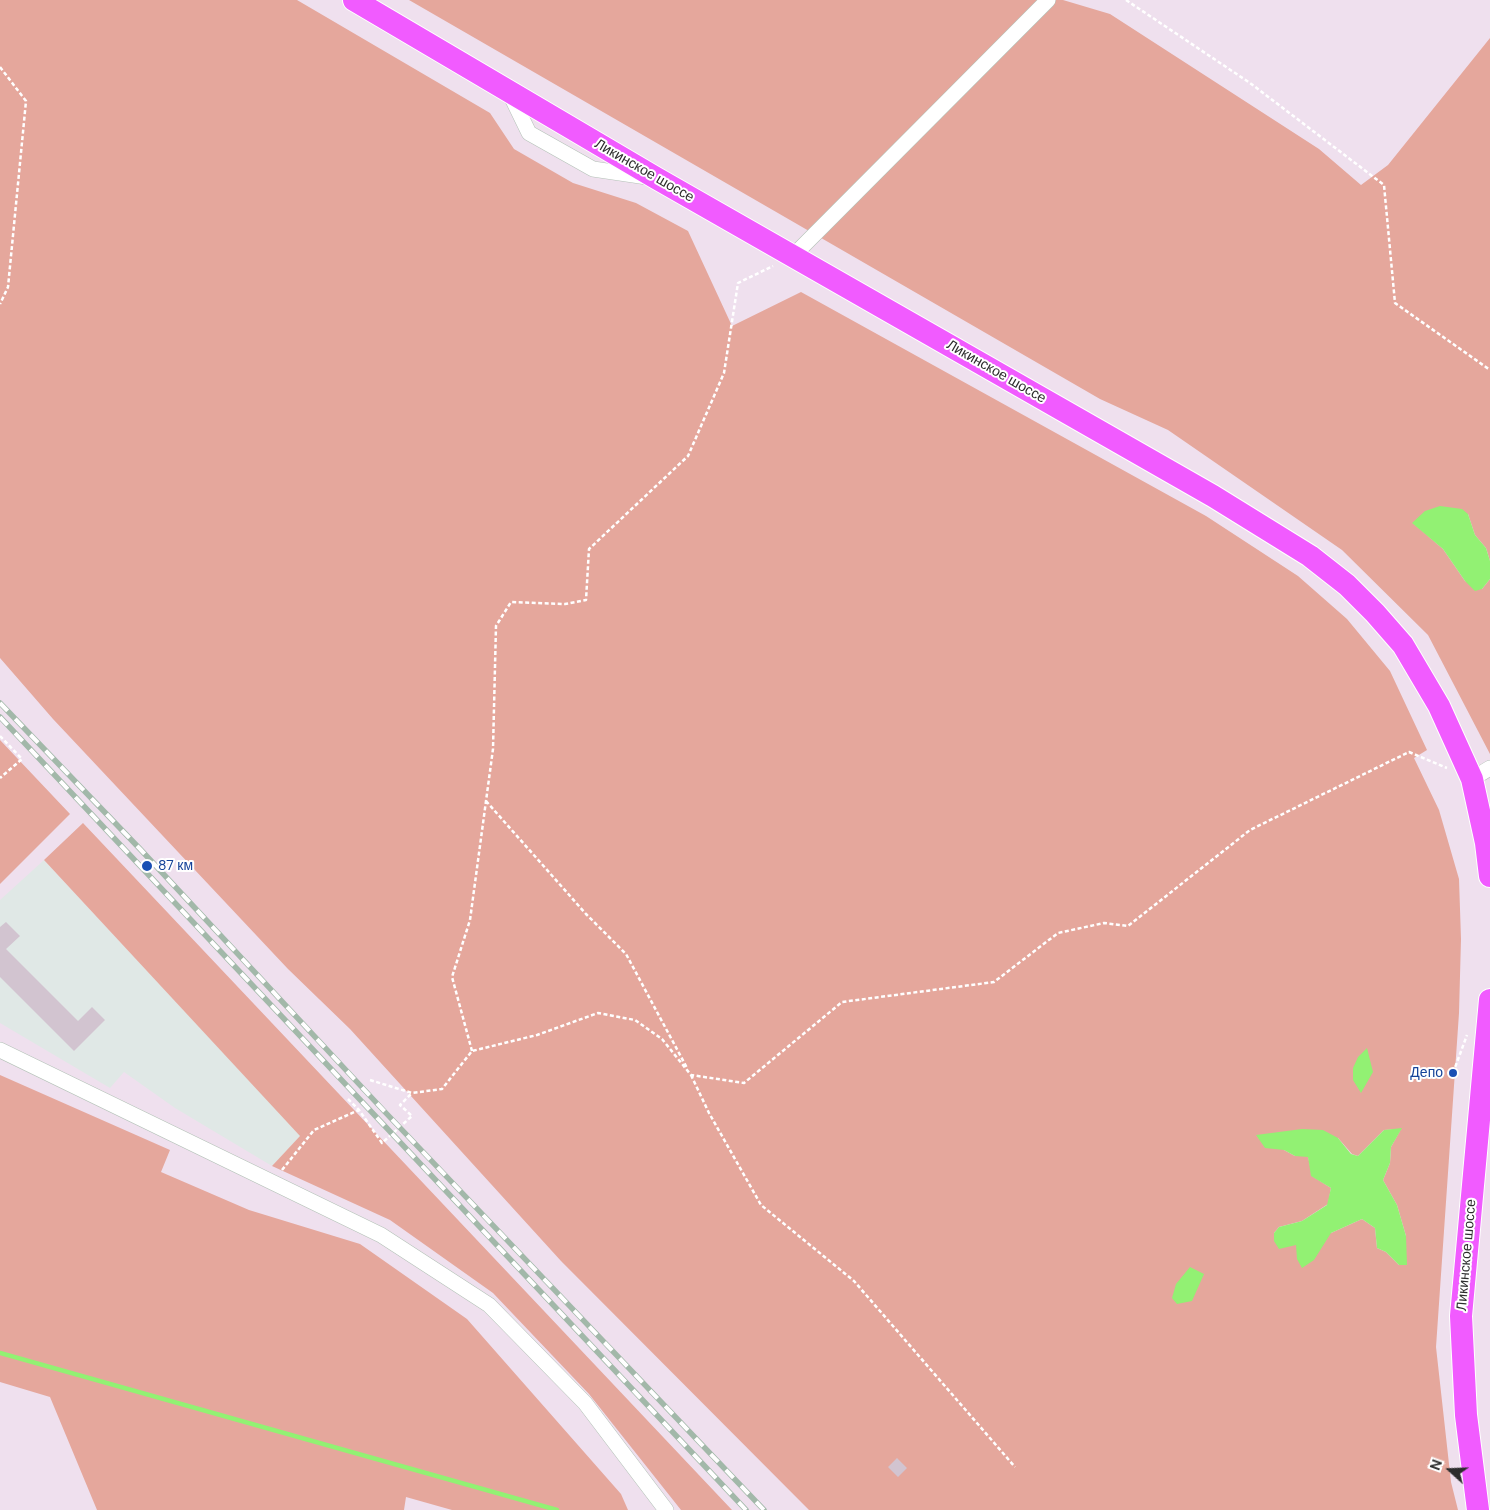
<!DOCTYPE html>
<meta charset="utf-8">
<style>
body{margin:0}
#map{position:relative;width:1490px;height:1510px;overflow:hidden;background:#efe0ee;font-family:"DM Sans",sans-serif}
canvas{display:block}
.north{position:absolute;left:1425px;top:1445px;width:50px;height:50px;-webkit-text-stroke:4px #fff;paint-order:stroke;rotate:290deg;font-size:14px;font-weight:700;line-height:20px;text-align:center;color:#2d2d2d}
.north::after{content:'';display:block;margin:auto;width:18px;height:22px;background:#2d2d2d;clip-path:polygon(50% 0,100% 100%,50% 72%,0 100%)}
</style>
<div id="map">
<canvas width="1490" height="1510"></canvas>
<div class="north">N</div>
</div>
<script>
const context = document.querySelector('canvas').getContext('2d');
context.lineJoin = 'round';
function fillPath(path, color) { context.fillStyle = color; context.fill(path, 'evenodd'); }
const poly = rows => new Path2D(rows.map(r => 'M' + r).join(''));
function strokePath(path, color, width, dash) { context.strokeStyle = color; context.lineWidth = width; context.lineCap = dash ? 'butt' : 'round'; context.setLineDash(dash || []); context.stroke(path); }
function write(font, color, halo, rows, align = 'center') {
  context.font = font + ' "DM Sans",sans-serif'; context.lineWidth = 4; context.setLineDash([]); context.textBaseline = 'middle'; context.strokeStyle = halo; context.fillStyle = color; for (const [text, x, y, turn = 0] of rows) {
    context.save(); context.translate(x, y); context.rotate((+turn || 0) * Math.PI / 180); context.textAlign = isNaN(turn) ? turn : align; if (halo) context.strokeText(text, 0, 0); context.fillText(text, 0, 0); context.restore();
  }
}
const industrial = poly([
 [44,860,301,1136,272,1166,175,1108,124,1072,110,1088,0,1023,0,900]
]);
const green = poly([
 [0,0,297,0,490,113,514,149,573,183,636,203,688,231,732,326,801,292,1206,516,1298,576,1347,619,1390,671,1427,750,1414,758,1439,810,1459,879,1461,939,1459,1013,1436,1347,1451,1482,1458,1510,809,1510,561,1261,350,1029,288,969,53,719,0,658],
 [1401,1129,1391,1147,1390,1163,1383,1180,1397,1205,1406,1236,1405,1259,1399,1265,1386,1252,1377,1248,1375,1228,1362,1219,1331,1233,1274,1233,1279,1227,1302,1221,1328,1204,1331,1188,1312,1176,1308,1156,1295,1156,1284,1150,1338,1138,1352,1154,1358,1156,1384,1130],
 [409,0,1063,0,1110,14,1319,149,1361,185,1388,165,1490,38,1490,561,1486,548,1475,535,1468,514,1413,523,1443,549,1465,581,1482,589,1490,579,1490,754,1428,635,1342,550,1168,430,1100,399],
 [0,740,70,814,0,884],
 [83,823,732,1510,681,1510,589,1394,493,1293,390,1220,272,1166,300,1136,44,860],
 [0,1075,170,1150,161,1172,249,1210,360,1244,467,1319,621,1494,628,1510,452,1510,406,1497,404,1510,97,1510,50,1397,0,1382]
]);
const water = poly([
 [1440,506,1462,509,1468,514,1475,535,1486,548,1490,561,1490,579,1482,589,1475,591,1465,581,1443,549,1412,523,1425,511],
 [1367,1048,1373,1072,1361,1093,1353,1080,1353,1068,1358,1057],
 [1402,1128,1391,1147,1390,1163,1383,1180,1397,1205,1406,1236,1407,1265,1399,1265,1386,1252,1377,1248,1375,1228,1362,1219,1331,1233,1314,1260,1302,1268,1297,1259,1296,1245,1279,1249,1274,1241,1274,1233,1279,1227,1302,1221,1327,1205,1331,1188,1311,1176,1308,1157,1295,1156,1284,1150,1265,1148,1256,1135,1302,1129,1323,1130,1338,1138,1351,1154,1358,1156,1384,1130],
 [1190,1267,1204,1274,1192,1301,1177,1304,1172,1298,1176,1284]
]);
const stream = poly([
 [0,1353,557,1510]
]);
const building = poly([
 [6,922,20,936,6,949,78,1021,92,1007,105,1020,74,1051,0,977,0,927],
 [897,1458,907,1468,898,1477,888,1467]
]);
const path = poly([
 [1126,0,1250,83,1384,185,1395,303,1490,370],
 [0,67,26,101,8,287,0,304],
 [0,736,22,759,0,778],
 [486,801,586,914,626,954,687,1068],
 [472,1051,452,977,470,920,493,749,496,626,511,602,565,604,586,600,589,549,688,456,724,373,738,283,773,266],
 [1453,1073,1467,1035],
 [691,1075,709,1113,761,1205,854,1281,1015,1467],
 [370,1080,412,1093,442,1089,472,1051,537,1035,598,1013,635,1020,662,1039,691,1075,744,1083,842,1002,994,982,1058,933,1104,923,1128,926,1250,830,1409,752,1447,768],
 [348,1099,359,1110,382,1143,412,1116,400,1105,412,1093],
 [282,1170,314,1130,359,1110]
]);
const minor = poly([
 [510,94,529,133,593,169,647,177],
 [793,256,1048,0],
 [1472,779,1490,768],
 [0,1050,381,1235,489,1305,585,1403,666,1510]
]);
const highway = poly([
 [354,0,656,178,1213,496,1310,556,1347,585,1375,613,1403,645,1439,706,1472,779,1486,843,1490,876],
 [1478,1510,1466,1415,1461,1316,1490,1000]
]);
const rail = poly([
 [0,703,141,850,385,1112,764,1510],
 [0,717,746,1510]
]);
const markers = [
 [147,866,6,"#1a4fb4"],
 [1453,1073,5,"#1a4fb4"]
];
const streetNames = [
 ["Ликинское шоссе",644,171,30],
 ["Ликинское шоссе",996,372,30],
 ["Ликинское шоссе",1467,1255,-85]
];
const transitNames = [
 ["87 км",158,866],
 ["Депо",1443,1073,"right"]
];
fillPath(industrial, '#e0e8e6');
fillPath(green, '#e5a79c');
fillPath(water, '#92f173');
strokePath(stream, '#92f173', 4.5);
fillPath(building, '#d2c4d0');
strokePath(minor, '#b3c1b7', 16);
strokePath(highway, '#fff', 24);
strokePath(path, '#fff', 2.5, [4, 2.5]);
strokePath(minor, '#fff', 15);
strokePath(highway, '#f15bff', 22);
strokePath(rail, '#a2b8a9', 5.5);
strokePath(rail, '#fff', 4, [11]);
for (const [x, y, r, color] of markers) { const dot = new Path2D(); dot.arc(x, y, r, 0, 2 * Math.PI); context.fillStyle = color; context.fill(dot); strokePath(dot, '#fff', 2); }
write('14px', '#2d2d2d', '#fff', streetNames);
write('14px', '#164399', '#fff', transitNames, 'left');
</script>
